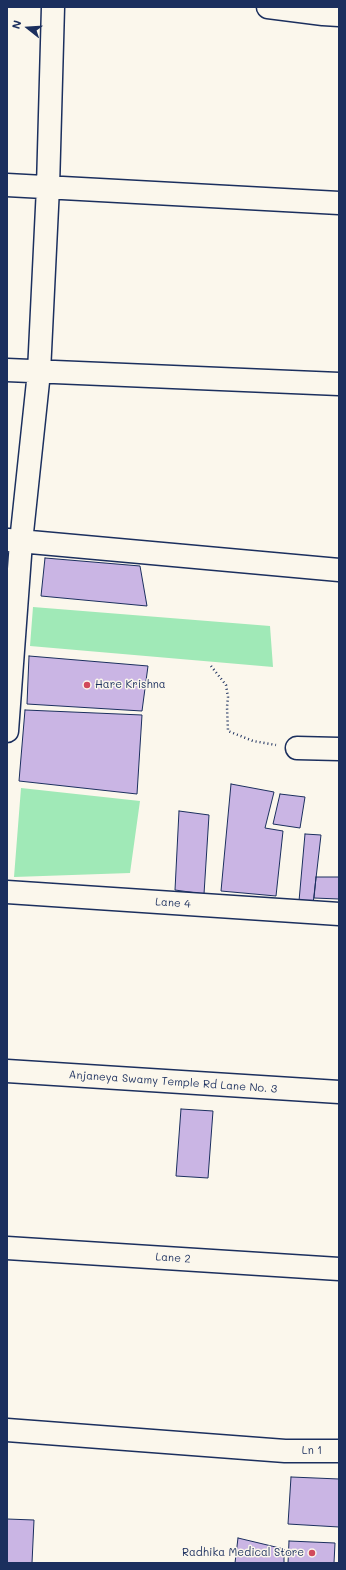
<!DOCTYPE html>
<style>
body{margin:0}
#map{position:relative;width:346px;height:1570px;overflow:hidden;background:#fbf7ec;font-family:Mali,sans-serif}
canvas{display:block}
.frame{position:absolute;inset:0;border:8px solid #1b2f5e;pointer-events:none}
.north{position:absolute;left:8px;top:8px;width:40px;height:40px;-webkit-text-stroke:3px #fbf7ec;paint-order:stroke;rotate:287deg;font-size:11px;font-weight:700;line-height:16px;text-align:center;color:#1b2f5e}
.north::after{content:'';display:block;margin:auto;width:14px;height:18px;background:#1b2f5e;clip-path:polygon(50% 0,100% 100%,50% 72%,0 100%)}
</style>
<div id="map">
<canvas width="346" height="1570"></canvas>
<div class="frame"></div>
<div class="north">N</div>
</div>
<script>
const context = document.querySelector('canvas').getContext('2d');
context.lineJoin = 'round';
function fillPath(path, color) { context.fillStyle = color; context.fill(path, 'evenodd'); }
const poly = rows => new Path2D(rows.map(r => 'M' + r).join(''));
function strokePath(path, color, width, dash) { context.strokeStyle = color; context.lineWidth = width; context.lineCap = dash ? 'butt' : 'round'; context.setLineDash(dash || []); context.stroke(path); }
function write(font, color, halo, rows, align = 'center') {
  context.font = font + ' Mali,sans-serif'; context.lineWidth = 3; context.setLineDash([]); context.textBaseline = 'middle'; context.strokeStyle = halo; context.fillStyle = color; for (const [text, x, y, turn = 0] of rows) {
    context.save(); context.translate(x, y); context.rotate((+turn || 0) * Math.PI / 180); context.textAlign = isNaN(turn) ? turn : align; if (halo) context.strokeText(text, 0, 0); context.fillText(text, 0, 0); context.restore();
  }
}
const green = poly([
 [33,607,270,626,273,667,30,646],
 [21,788,140,801,130,873,14,877]
]);
const building = poly([
 [45,558,140,566,147,606,41,596,45,558],
 [29,656,148,666,142,711,27,704,29,656],
 [25,710,142,715,137,794,19,781,25,710],
 [231,784,274,792,265,828,283,831,276,896,221,891,231,784],
 [280,794,305,797,300,828,273,824,280,794],
 [179,811,209,815,204,894,175,890,179,811],
 [305,834,321,835,313,904,299,901,305,834],
 [316,877,339,877,339,899,314,898,316,877],
 [181,1109,213,1111,208,1178,176,1176,181,1109],
 [291,1477,339,1479,339,1527,288,1524,291,1477],
 [7,1519,34,1520,32,1563,7,1563,7,1519],
 [238,1538,284,1549,284,1563,235,1563,238,1538],
 [289,1541,335,1543,334,1563,288,1563,289,1541]
]);
const path = poly([
 [211,666,226,685,228,697,227,707,228,731,253,741,276,745]
]);
const minor = poly([
 [268,7,323,14,339,15],
 [7,185,339,203],
 [7,370,339,384],
 [8,540,339,570],
 [7,731,21,542,39,372,48,187,53,7],
 [297,748,339,749],
 [7,892,339,914],
 [7,1071,339,1092],
 [7,1248,339,1269],
 [7,1430,285,1451,339,1451]
]);
const markers = [
 [87,685,4,"#d1495b"],
 [312,1553,4,"#d1495b"]
];
const poiNames = [
 ["Hare Krishna",95,685],
 ["Radhika Medical Store",304,1553,"right"]
];
const streetNames = [
 ["Lane 4",173,903,4],
 ["Anjaneya Swamy Temple Rd Lane No. 3",173,1082,4],
 ["Lane 2",173,1258,4],
 ["Ln 1",312,1451]
];
fillPath(green, '#a0e9b7');
fillPath(building, '#cab5e4');
strokePath(building, '#1b2f5e', 1);
strokePath(minor, '#1b2f5e', 25);
strokePath(path, '#1b2f5e', 2.5, [1, 3]);
strokePath(minor, '#fbf7ec', 22);
for (const [x, y, r, color] of markers) { const dot = new Path2D(); dot.arc(x, y, r, 0, 2 * Math.PI); context.fillStyle = color; context.fill(dot); strokePath(dot, '#fbf7ec', 1.5); }
write('11px', '#1b2f5e', '#fbf7ec', poiNames, 'left');
write('11px', '#1b2f5e', '#fbf7ec', streetNames);
</script>
